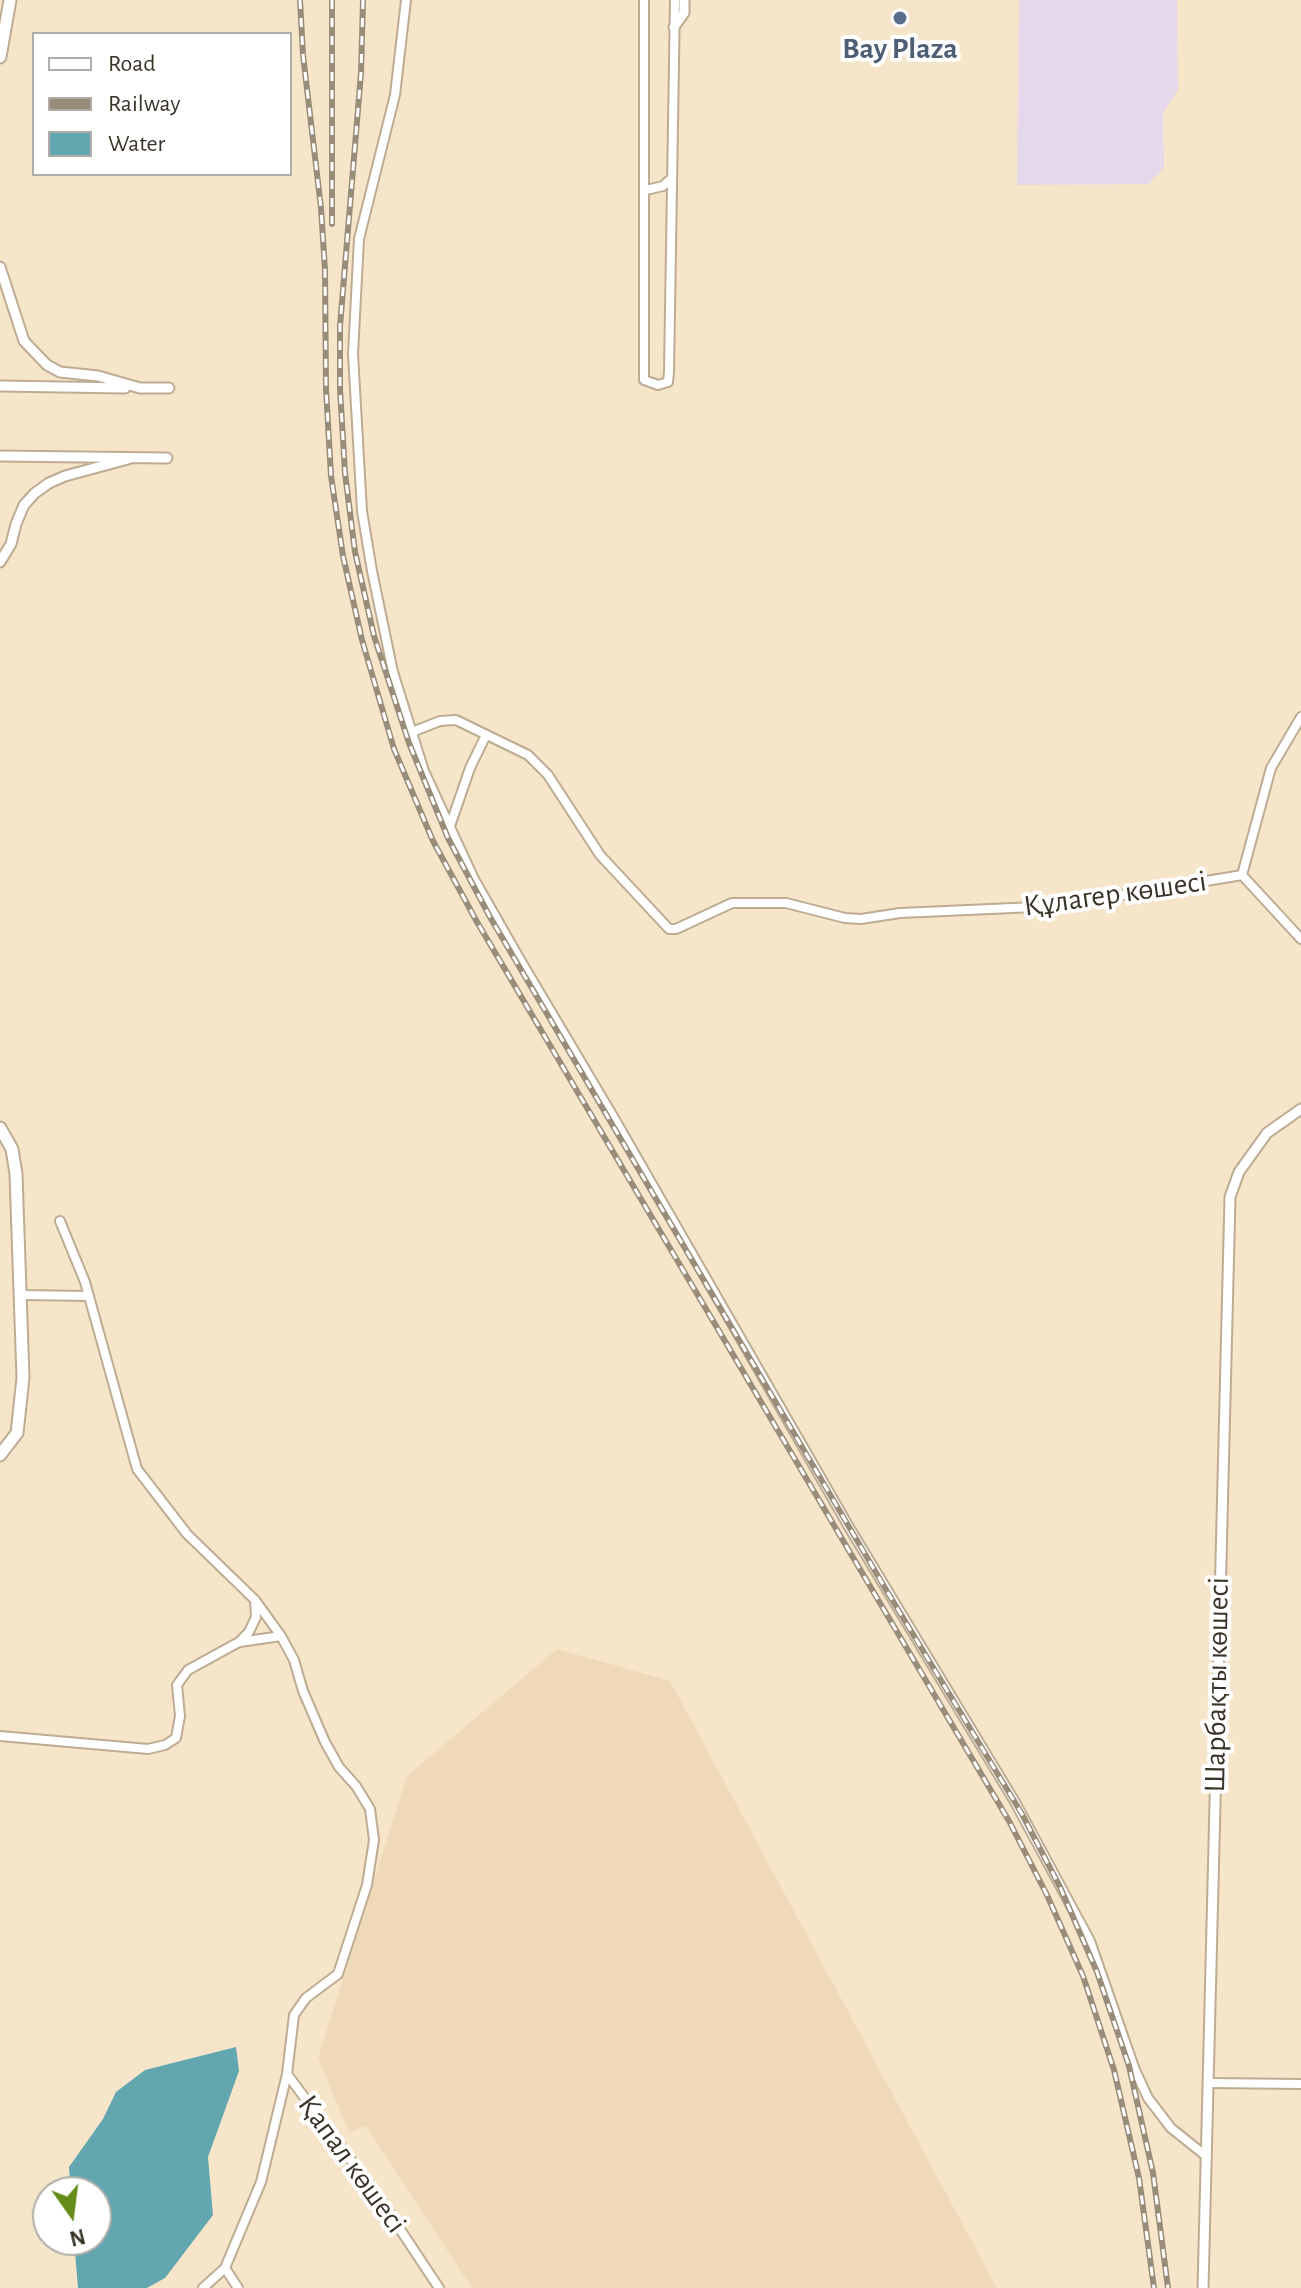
<!DOCTYPE html>
<meta charset="utf-8">
<style>
body{margin:0}
#map{position:relative;width:1301px;height:2288px;overflow:hidden;background:#f7e5ca;font-family:"Alegreya Sans",sans-serif}
canvas{display:block}
.legend{position:absolute;left:32px;top:32px;width:260px;height:144px;box-sizing:border-box;background:#fff;border:2px solid #b0ada9;margin:0;padding:10px 14px;list-style:none;font-size:24px;color:#393328}
.legend li{display:flex;align-items:center;gap:16px;height:40px}
.legend b{width:40px;border:2px solid #b0ada9}
.north{position:absolute;left:32px;top:2176px;width:80px;height:80px;box-sizing:border-box;background:#fff;border:2px solid #b0ada9;border-radius:50%;rotate:166deg;font-size:22px;font-weight:700;line-height:32px;text-align:center;color:#393328}
.north::after{content:'';display:block;margin:auto;width:28px;height:36px;background:#658c18;clip-path:polygon(50% 0,100% 100%,50% 72%,0 100%)}
</style>
<div id="map">
<canvas width="1301" height="2288"></canvas>
<ul class="legend">
<li><b style="height:10px;background:#fff"></b>Road</li>
<li><b style="height:10px;background:#998d7a"></b>Railway</li>
<li><b style="height:22px;background:#62a7b0"></b>Water</li>
</ul>
<div class="north">N</div>
</div>
<script>
const context = document.querySelector('canvas').getContext('2d');
context.lineJoin = 'round';
function fillPath(path, color) { context.fillStyle = color; context.fill(path, 'evenodd'); }
const poly = rows => new Path2D(rows.map(r => 'M' + r).join(''));
function strokePath(path, color, width, dash) { context.strokeStyle = color; context.lineWidth = width; context.lineCap = dash ? 'butt' : 'round'; context.setLineDash(dash || []); context.stroke(path); }
function write(font, color, halo, rows, align = 'center') {
  context.font = font + ' "Alegreya Sans",sans-serif'; context.lineWidth = 8; context.setLineDash([]); context.textBaseline = 'middle'; context.strokeStyle = halo; context.fillStyle = color; for (const [text, x, y, turn = 0] of rows) {
    context.save(); context.translate(x, y); context.rotate((+turn || 0) * Math.PI / 180); context.textAlign = isNaN(turn) ? turn : align; if (halo) context.strokeText(text, 0, 0); context.fillText(text, 0, 0); context.restore();
  }
}
const built = poly([
 [557,1649,670,1681,997,2288,472,2288,366,2126,349,2132,318,2058,407,1776]
]);
const education = poly([
 [1019,0,1177,0,1178,90,1163,113,1164,168,1148,184,1017,185]
]);
const water = poly([
 [236,2047,239,2071,208,2157,213,2215,165,2278,147,2288,78,2288,74,2240,96,2240,96,2192,71,2192,69,2167,103,2119,116,2092,145,2070]
]);
const minor = poly([
 [406,0,395,95,359,239,353,354,362,511,372,571,393,672,424,771,474,879,519,958,614,1118,849,1527,1015,1802,1090,1941,1135,2070,1148,2098,1171,2128,1206,2156],
 [644,0,644,380,658,385,668,382,669,372,675,0],
 [646,190,663,186,672,178],
 [412,732,440,721,456,720,528,755,548,775,600,855,669,929,676,929,732,903,786,903,845,918,861,919,900,913,1058,906,1242,875,1301,939],
 [449,829,470,768,486,735],
 [1242,875,1271,768,1301,717],
 [60,1221,85,1282,137,1469,187,1534,255,1600,281,1636,294,1660,303,1691,325,1742,339,1767,356,1786,370,1809,374,1840,367,1885,338,1974,306,1998,294,2015,287,2074,261,2182,225,2268,203,2288],
 [22,1295,89,1296],
 [240,1642,281,1636],
 [0,1736,148,1749,165,1745,176,1738,180,1716,177,1685,188,1670,239,1642,249,1632,256,1617,255,1600],
 [287,2074,382,2202,439,2288],
 [1210,2083,1301,2084],
 [225,2268,238,2288]
]);
const tertiary = poly([
 [674,27,684,13,684,0],
 [0,267,24,341,47,365,60,372,98,376,140,388,169,388],
 [0,386,125,388],
 [0,456,167,458],
 [0,562,11,544,16,524,24,505,35,493,49,483,65,476,128,459],
 [1203,2288,1230,1197,1239,1172,1267,1133,1301,1109]
]);
const secondary = poly([
 [0,57,10,0],
 [0,1128,12,1149,16,1174,23,1378,17,1433,0,1455]
]);
const rail = poly([
 [300,0,303,55,321,208,325,270,326,389,331,476,343,556,362,640,394,749,433,841,477,922,1009,1821,1047,1895,1083,1976,1114,2070,1139,2178,1154,2288],
 [332,0,332,224],
 [363,0,361,73,340,326,340,389,345,473,355,552,374,636,409,743,448,838,490,917,888,1593,1022,1814,1060,1887,1097,1972,1129,2066,1153,2173,1168,2288]
]);
const markers = [
 [900,18,8,"#5c6f8a"]
];
const serviceNames = [
 ["Bay Plaza",900,49]
];
const streetNames = [
 ["Құлагер көшесі",1115,894,-8],
 ["Шарбақты көшесі",1217,1685,-89],
 ["Қапал көшесі",352,2164,54]
];
fillPath(built, '#efd9b8');
fillPath(education, '#e6d8eb');
fillPath(water, '#62a7b0');
strokePath(minor, '#bdac93', 12);
strokePath(tertiary, '#bdac93', 13);
strokePath(secondary, '#bdac93', 15);
strokePath(minor, '#fff', 8);
strokePath(tertiary, '#fff', 9);
strokePath(secondary, '#fff', 11);
strokePath(rail, '#998d7a', 6);
strokePath(rail, '#fff', 3, [9]);
for (const [x, y, r, color] of markers) { const dot = new Path2D(); dot.arc(x, y, r, 0, 2 * Math.PI); context.fillStyle = color; context.fill(dot); strokePath(dot, '#fff', 3); }
write('bold 30px', '#4e5e75', '#fff', serviceNames);
write('30px', '#393328', '#fff', streetNames);
</script>
